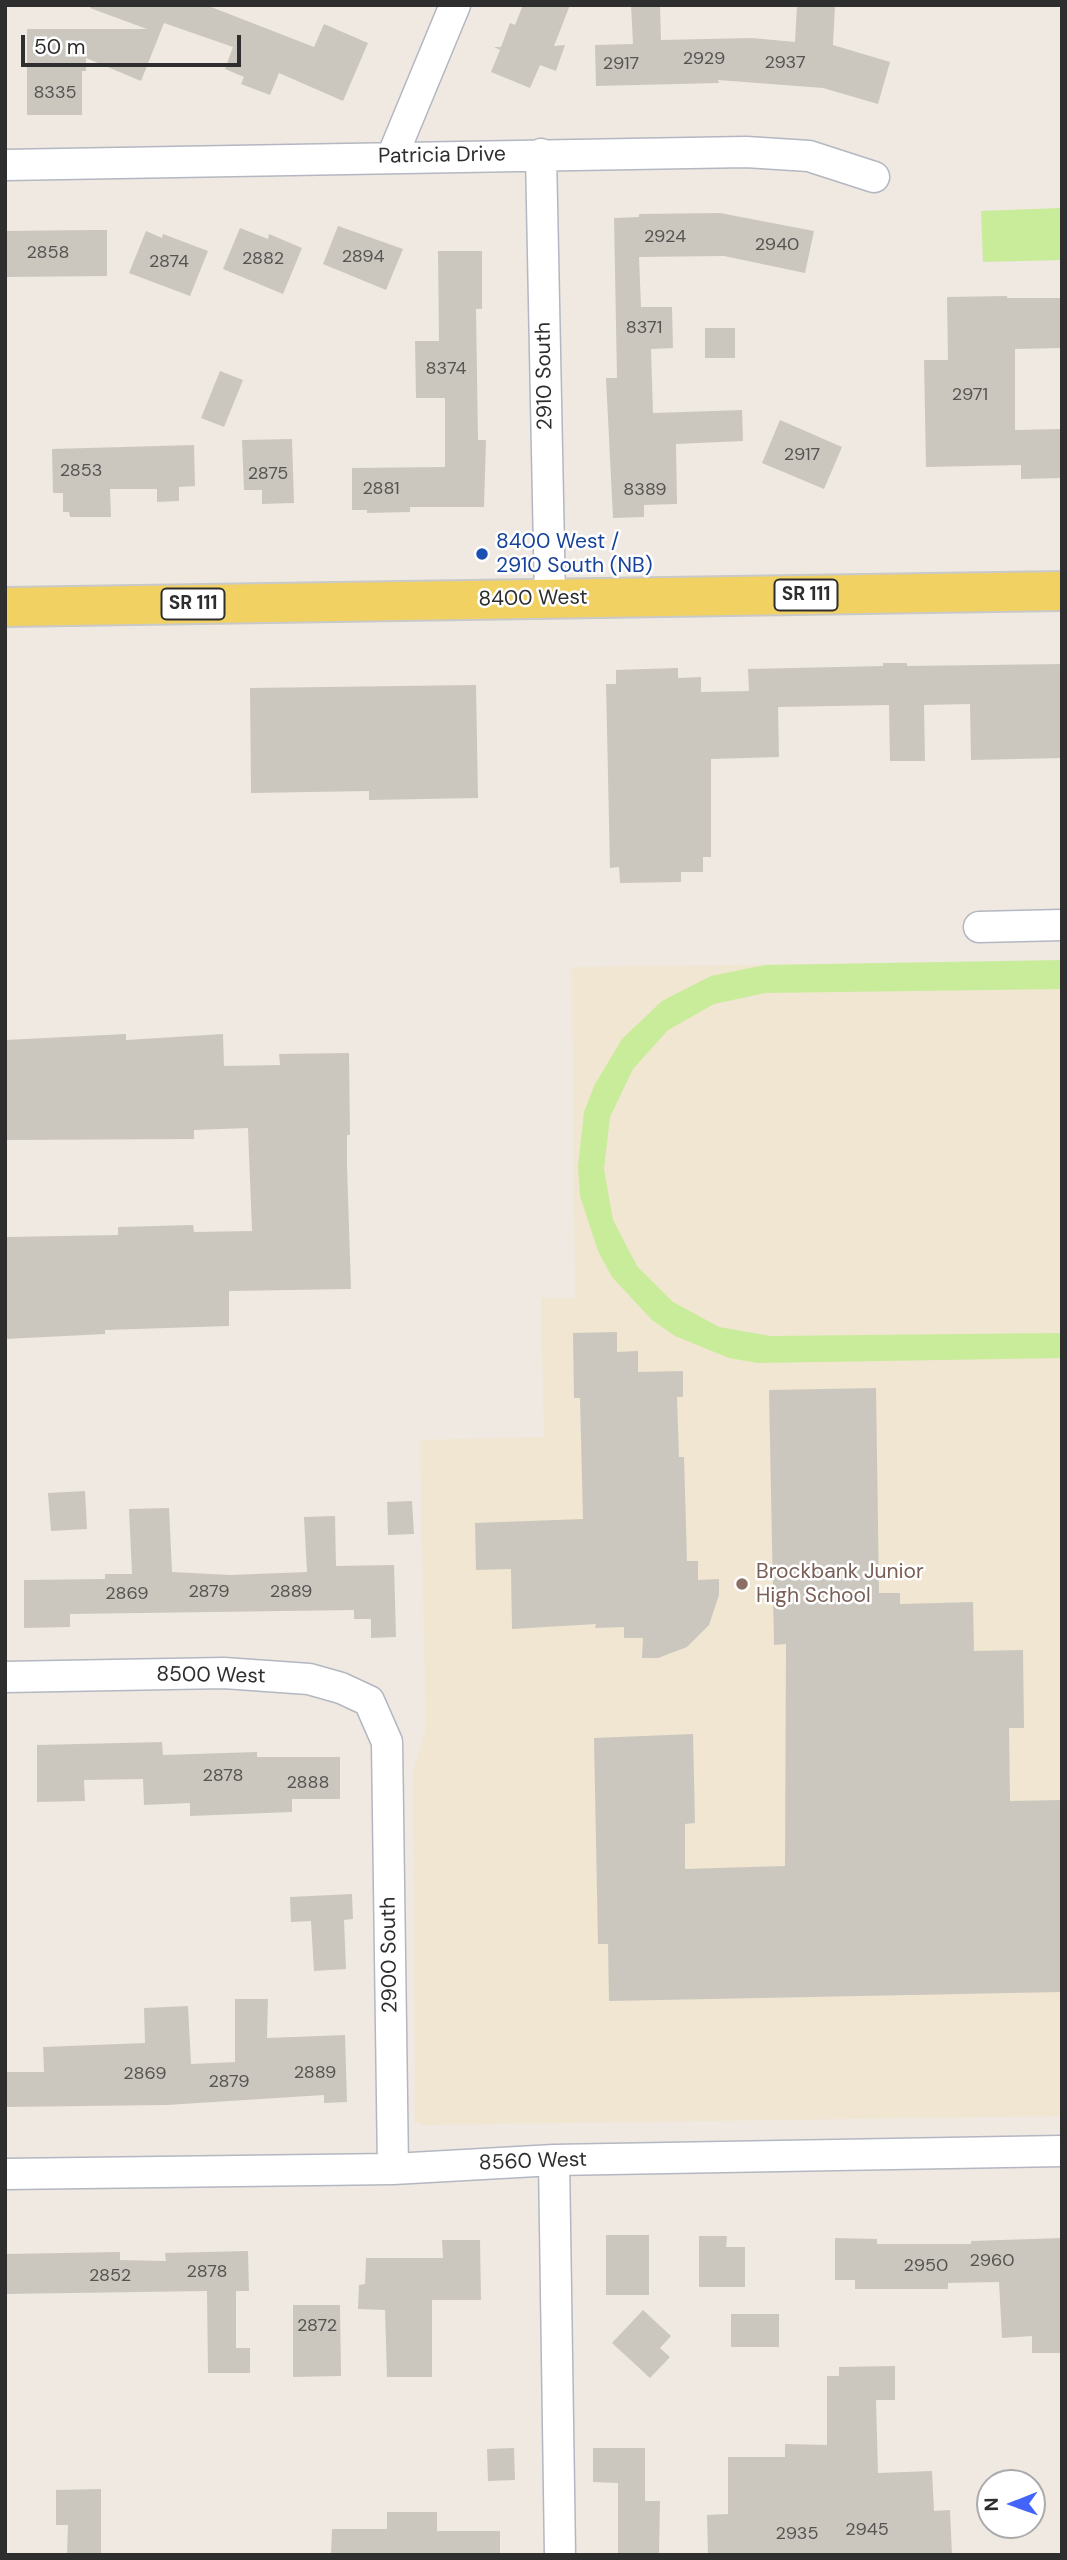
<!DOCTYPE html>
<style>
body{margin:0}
#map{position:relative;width:1067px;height:2560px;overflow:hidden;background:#efe9e1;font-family:"DM Sans",sans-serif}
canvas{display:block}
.frame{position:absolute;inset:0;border:7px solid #2e2e2e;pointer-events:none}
.north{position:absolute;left:976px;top:2469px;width:70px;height:70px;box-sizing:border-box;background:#fff;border:2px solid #ababab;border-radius:50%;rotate:269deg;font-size:19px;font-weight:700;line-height:28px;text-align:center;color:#2e2e2e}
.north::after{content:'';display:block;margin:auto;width:24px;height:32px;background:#4264fb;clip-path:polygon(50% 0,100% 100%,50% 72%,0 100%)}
.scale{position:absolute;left:21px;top:35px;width:220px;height:32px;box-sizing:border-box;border:4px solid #2e2e2e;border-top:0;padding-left:9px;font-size:21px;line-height:24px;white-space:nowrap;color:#2e2e2e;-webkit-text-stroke:5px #fff;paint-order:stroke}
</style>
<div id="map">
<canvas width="1067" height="2560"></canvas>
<div class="frame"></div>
<div class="north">N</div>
<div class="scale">50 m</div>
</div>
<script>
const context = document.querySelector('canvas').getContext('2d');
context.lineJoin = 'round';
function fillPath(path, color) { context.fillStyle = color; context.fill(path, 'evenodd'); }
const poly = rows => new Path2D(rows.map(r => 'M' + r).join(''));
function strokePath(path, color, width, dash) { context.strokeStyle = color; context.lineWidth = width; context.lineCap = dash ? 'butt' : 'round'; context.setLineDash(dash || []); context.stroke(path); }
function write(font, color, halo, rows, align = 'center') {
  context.font = font + ' "DM Sans",sans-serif'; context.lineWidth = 5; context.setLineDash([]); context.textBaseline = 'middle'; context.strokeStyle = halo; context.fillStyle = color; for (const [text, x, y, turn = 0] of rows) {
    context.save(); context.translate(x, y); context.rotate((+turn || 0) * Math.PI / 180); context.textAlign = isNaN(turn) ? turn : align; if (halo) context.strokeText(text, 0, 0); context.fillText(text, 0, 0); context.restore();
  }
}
const education = poly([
 [1062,961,1062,2116,423,2125,415,2121,414,1769,426,1728,420,1440,544,1437,541,1298,575,1298,572,967]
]);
const pitch = poly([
 [1061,208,1062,260,983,262,981,211],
 [1062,960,1062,989,765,993,714,1004,668,1030,633,1069,610,1117,604,1169,613,1220,637,1266,673,1302,719,1327,770,1336,1062,1333,1062,1358,758,1363,729,1358,675,1336,652,1320,612,1277,598,1251,580,1196,578,1167,584,1112,594,1086,622,1039,662,1001,711,976,765,965]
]);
const building = poly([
 [91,5,206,5,314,47,324,24,368,43,343,101,279,73,270,95,241,84,244,77,225,69,233,47,164,23,141,81,86,58,86,71,82,71,82,115,27,115,27,29,147,29,90,8],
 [523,5,570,5,554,46,565,45,556,71,540,65,530,88,491,72,500,50,494,47,501,47,510,23,515,25],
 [631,5,660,5,661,40,752,38,795,42,797,5,835,5,833,45,890,62,878,104,823,88,718,80,719,83,596,86,595,45,633,44],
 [720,213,814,231,805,273,724,256,639,257,641,307,672,307,673,348,651,349,653,413,742,410,743,441,676,444,677,504,644,505,644,517,613,518,606,378,617,378,614,218,639,217,639,214],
 [338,226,403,249,386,290,323,264],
 [240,228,268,239,269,234,302,248,283,294,223,269],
 [90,230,107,230,107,276,5,277,5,231],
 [146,231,162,238,163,234,208,251,190,296,129,273],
 [438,251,482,251,482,309,476,309,478,440,486,440,484,507,410,507,410,512,367,513,367,510,352,510,352,468,445,467,445,398,416,398,415,341,439,341],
 [1007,296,1007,298,1062,298,1062,348,1015,349,1015,430,1062,429,1062,478,1021,479,1021,465,926,467,924,360,948,360,947,297],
 [705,328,735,328,735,358,705,358],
 [220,371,243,380,224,427,201,418],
 [780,420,842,447,824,489,762,463],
 [292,439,294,503,262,504,262,490,244,490,242,440],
 [194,445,195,486,179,487,179,501,157,502,157,489,110,489,111,517,70,517,69,512,63,512,63,493,53,493,52,449],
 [883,663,907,663,907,666,1062,664,1062,758,971,760,970,704,924,705,925,761,890,761,889,705,778,707,779,757,711,759,711,857,703,857,703,872,681,872,681,882,620,883,619,867,610,868,606,684,616,684,616,670,678,668,678,678,701,677,701,692,749,691,748,669,883,666],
 [476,685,478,798,369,800,369,791,251,793,250,688],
 [126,1034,126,1040,223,1034,224,1066,280,1065,279,1054,349,1053,350,1135,347,1135,347,1165,351,1289,229,1291,229,1326,105,1330,105,1334,5,1339,5,1237,118,1235,118,1227,193,1225,194,1232,252,1231,248,1128,194,1130,194,1139,5,1140,5,1040],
 [617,1332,617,1352,638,1351,638,1372,683,1371,683,1397,677,1397,679,1457,684,1457,687,1561,698,1561,698,1580,719,1579,719,1595,709,1625,687,1647,658,1658,642,1658,643,1638,624,1638,624,1627,595,1628,596,1624,512,1629,511,1569,476,1570,475,1523,583,1519,580,1398,574,1398,573,1333],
 [876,1388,879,1593,900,1593,900,1604,973,1602,974,1651,1023,1650,1024,1728,1009,1728,1010,1801,1062,1800,1062,1992,609,2001,608,1944,598,1944,594,1738,693,1734,695,1823,685,1824,685,1869,785,1866,786,1644,774,1645,769,1390],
 [85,1491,87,1529,51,1531,48,1493],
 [412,1501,414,1534,388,1535,387,1502],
 [169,1508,172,1572,230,1575,307,1572,304,1517,335,1516,336,1566,394,1565,396,1637,371,1638,371,1619,354,1619,354,1610,70,1614,70,1627,24,1628,24,1580,105,1579,105,1574,132,1574,129,1509],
 [162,1742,163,1755,257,1752,257,1757,340,1757,340,1799,292,1799,292,1812,190,1816,190,1803,144,1805,143,1779,84,1780,85,1801,37,1802,37,1745],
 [352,1894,353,1919,344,1920,346,1969,314,1971,311,1921,291,1922,290,1897],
 [235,1999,268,1999,267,2038,345,2035,347,2102,324,2103,324,2095,167,2105,5,2107,5,2072,44,2072,43,2047,145,2043,144,2008,188,2006,191,2064,235,2062],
 [606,2235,649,2235,649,2295,606,2295],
 [699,2236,727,2236,726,2247,745,2247,745,2287,699,2287],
 [835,2238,877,2239,877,2244,971,2244,971,2241,1062,2238,1062,2353,1032,2353,1032,2336,1002,2338,999,2282,948,2283,948,2289,855,2289,855,2280,835,2280],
 [442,2240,480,2240,481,2300,432,2300,432,2377,387,2377,385,2310,358,2309,359,2285,365,2284,366,2258,443,2258],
 [248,2251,249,2291,236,2291,236,2348,250,2348,250,2373,208,2373,207,2291,5,2294,5,2254,120,2252,120,2260,166,2261,165,2253],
 [293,2305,340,2305,341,2376,293,2377],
 [643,2310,671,2336,660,2348,670,2357,650,2378,612,2343],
 [731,2314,779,2314,779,2347,731,2347],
 [895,2366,895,2400,876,2400,878,2473,932,2471,934,2511,950,2510,952,2555,708,2555,707,2515,728,2514,728,2457,785,2457,785,2444,827,2445,827,2376,839,2376,839,2367],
 [514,2448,515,2480,488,2481,487,2449],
 [593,2448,645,2448,645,2501,660,2501,659,2555,618,2555,618,2483,593,2482],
 [101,2489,101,2555,67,2555,68,2525,56,2525,56,2490],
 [387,2512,437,2512,437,2531,500,2531,500,2555,331,2555,332,2529,387,2529]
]);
const street = poly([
 [541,154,550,599],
 [392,157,455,5],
 [5,165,746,152,809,156,874,177],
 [979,927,1062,925],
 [5,1677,224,1673,309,1679,341,1688,369,1701,387,1742,393,2169],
 [554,2160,560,2555],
 [5,2174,393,2169,554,2160,1062,2151]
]);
const primary = poly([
 [5,607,1062,591]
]);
const markers = [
 [482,554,7,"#1a4fb4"],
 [742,1584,7,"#8d6e63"]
];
const numberNames = [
 ["2929",704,59],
 ["2937",785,63],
 ["2917",621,64],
 ["8335",55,93],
 ["2924",665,237],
 ["2940",777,245],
 ["2858",48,253],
 ["2894",363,257],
 ["2882",263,259],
 ["2874",169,262],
 ["8371",644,328],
 ["8374",446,369],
 ["2971",970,395],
 ["2917",802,455],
 ["2853",81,471],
 ["2875",268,474],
 ["2881",381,489],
 ["8389",645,490],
 ["2879",209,1592],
 ["2889",291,1592],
 ["2869",127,1594],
 ["2878",223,1776],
 ["2888",308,1783],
 ["2889",315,2073],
 ["2869",145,2074],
 ["2879",229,2082],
 ["2960",992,2261],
 ["2950",926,2266],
 ["2878",207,2272],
 ["2852",110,2276],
 ["2872",317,2326],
 ["2945",867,2530],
 ["2935",797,2534]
];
const shields = [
 [806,595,63],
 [193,604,63]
];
const shieldNames = [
 ["SR 111",806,595],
 ["SR 111",193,604]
];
const streetNames = [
 ["Patricia Drive",442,156,-1],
 ["2910 South",545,376,-91],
 ["8400 West",533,599,-1],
 ["8500 West",211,1676,1],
 ["2900 South",390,1955,-91],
 ["8560 West",533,2162,-2]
];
const transitNames = [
 ["8400 West /",496,542],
 ["2910 South (NB)",496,566]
];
const educationNames = [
 ["Brockbank Junior",756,1572],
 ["High School",756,1596]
];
fillPath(education, '#f0e6d1');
fillPath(pitch, '#c9ec9a');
fillPath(building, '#cbc7bf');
strokePath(street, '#b4b7c1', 33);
strokePath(primary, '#c9c9c9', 42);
strokePath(street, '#fff', 30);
strokePath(primary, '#f2d163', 38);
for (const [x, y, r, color] of markers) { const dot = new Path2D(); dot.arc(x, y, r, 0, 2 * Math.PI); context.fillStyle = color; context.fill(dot); strokePath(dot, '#fff', 2.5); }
write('18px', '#555452', null, numberNames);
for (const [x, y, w] of shields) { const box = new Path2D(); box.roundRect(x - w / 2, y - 15.5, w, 31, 5); context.fillStyle = '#fff'; context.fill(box); strokePath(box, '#2e2e2e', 2); }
write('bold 19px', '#2e2e2e', null, shieldNames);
write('21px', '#2e2e2e', '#fff', streetNames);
write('21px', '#164399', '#fff', transitNames, 'left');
write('21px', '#785e54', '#fff', educationNames, 'left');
</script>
